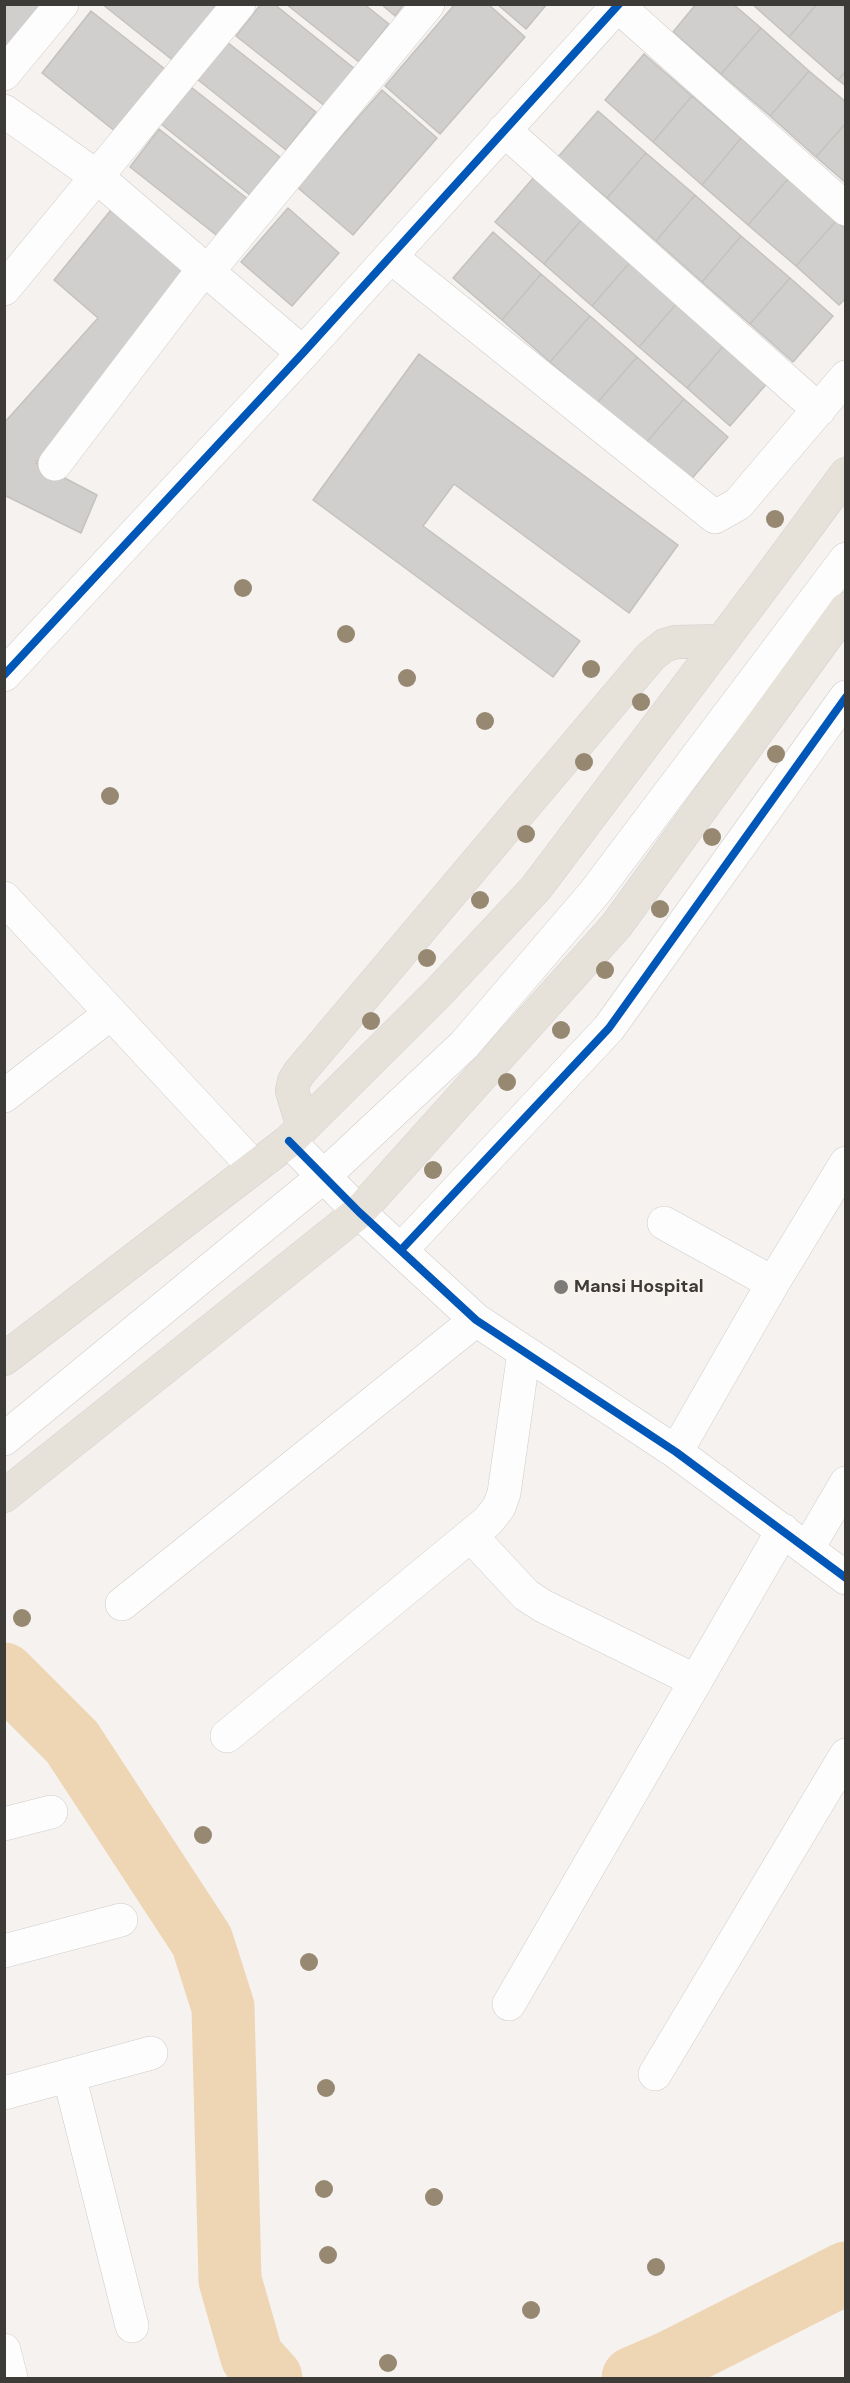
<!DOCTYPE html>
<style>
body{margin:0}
#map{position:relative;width:850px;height:2383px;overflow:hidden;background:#f5f2ef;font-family:"DM Sans",sans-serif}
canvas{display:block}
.frame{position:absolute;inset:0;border:6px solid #3c3b38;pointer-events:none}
</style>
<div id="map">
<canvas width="850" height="2383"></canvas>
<div class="frame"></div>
</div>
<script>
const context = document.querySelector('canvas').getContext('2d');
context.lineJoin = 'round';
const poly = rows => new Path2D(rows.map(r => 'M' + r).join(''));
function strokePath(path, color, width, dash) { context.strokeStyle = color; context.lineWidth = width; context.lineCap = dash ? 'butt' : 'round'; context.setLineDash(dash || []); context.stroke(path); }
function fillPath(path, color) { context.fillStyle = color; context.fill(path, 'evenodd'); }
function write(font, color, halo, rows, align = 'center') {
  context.font = font + ' "DM Sans",sans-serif'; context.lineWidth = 5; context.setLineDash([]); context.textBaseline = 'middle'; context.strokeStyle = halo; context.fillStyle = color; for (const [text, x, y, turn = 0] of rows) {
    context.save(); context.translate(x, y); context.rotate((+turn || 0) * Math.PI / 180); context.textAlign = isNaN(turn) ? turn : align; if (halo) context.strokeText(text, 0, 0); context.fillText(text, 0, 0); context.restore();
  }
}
const river = poly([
 [4,1674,72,1742,202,1941,223,2007,230,2280,252,2357,271,2378],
 [633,2378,668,2363,846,2273]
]);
const building = poly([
 [4,4,43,4,4,54,4,4],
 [102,4,228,4,180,66,102,4],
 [261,4,274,4,355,69,326,107,236,36,261,4],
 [286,4,364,4,389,24,359,62,286,4],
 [381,4,404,4,395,16,381,4],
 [455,4,488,4,525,37,440,134,385,86,455,4],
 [497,4,547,4,526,29,497,4],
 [696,4,733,4,761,28,721,74,673,32,696,4],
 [752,4,817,4,789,37,752,4],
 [817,4,846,6,846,71,838,80,789,37,817,4],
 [91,11,170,73,121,136,42,73,91,11],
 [761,28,809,71,770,116,721,74,761,28],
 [227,42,316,112,286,150,197,79,227,42],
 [644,54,692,96,653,142,605,100,644,54],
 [809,71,846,102,846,123,816,157,770,116,809,71],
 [846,71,846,86,838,80,846,71],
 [191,87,280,157,250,195,161,124,191,87],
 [382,90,437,138,353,235,297,187,382,90],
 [692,96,741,138,702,185,653,142,692,96],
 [598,111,646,153,607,198,558,157,598,111],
 [846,123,846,183,816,157,846,123],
 [159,129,249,200,220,238,130,167,159,129],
 [741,138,788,179,748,225,702,185,741,138],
 [646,153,695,195,656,241,607,198,646,153],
 [535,176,583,218,544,264,495,222,535,176],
 [788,179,836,221,796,266,748,225,788,179],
 [695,195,741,236,702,282,656,241,695,195],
 [115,205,195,270,36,463,97,495,81,533,4,495,4,423,98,318,54,280,115,205],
 [288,208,339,253,292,306,241,262,288,208],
 [583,218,632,260,592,306,544,264,583,218],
 [836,221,846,229,846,298,839,305,796,266,836,221],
 [493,232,541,274,502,320,453,278,493,232],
 [741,236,790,278,750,324,702,282,741,236],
 [632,260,679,301,639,347,592,306,632,260],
 [541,274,590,316,550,362,502,320,541,274],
 [790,278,833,316,793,362,750,324,790,278],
 [679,301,726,343,687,388,639,347,679,301],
 [590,316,637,357,597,403,550,362,590,316],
 [726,343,770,380,730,426,687,388,726,343],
 [419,354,678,545,629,613,454,484,423,526,580,641,553,677,313,500,419,354],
 [637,357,684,399,644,445,597,403,637,357],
 [684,399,728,437,688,483,644,445,684,399]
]);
const minor = poly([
 [618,6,846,209],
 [4,74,62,4],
 [4,111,96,176,303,353],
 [504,130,819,410],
 [391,257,715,517,738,504,846,377],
 [209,270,428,4],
 [4,289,239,4],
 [55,464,205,267],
 [4,675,303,353,619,4],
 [4,898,254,1167],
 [4,1096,110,1014],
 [289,1141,359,1212,476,1320,676,1452,846,1578],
 [664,1223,773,1283],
 [401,1250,609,1028,846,697],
 [4,1439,324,1176,464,1045,595,892,846,559],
 [676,1452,773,1283,846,1163],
 [471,1536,526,1595,543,1606,696,1681],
 [808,1548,846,1483],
 [122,1604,476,1320],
 [227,1736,488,1521,499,1507,504,1493,524,1352],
 [4,1824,51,1812],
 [4,1951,121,1920],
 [509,2004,783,1530],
 [655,2074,846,1755],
 [69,2075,132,2326],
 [4,2093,151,2053],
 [4,2350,11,2378]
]);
const major = poly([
 [303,1127,292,1091,294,1081,299,1073,651,656,665,645,676,642,722,641],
 [4,1359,289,1141,436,995,536,888,767,581,846,474],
 [4,1496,359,1212,616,926,846,609]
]);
const cycleway = poly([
 [4,675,303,353,619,4],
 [289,1141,359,1212,476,1320,676,1452,846,1578],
 [401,1250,609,1028,846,697]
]);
const trees = [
 [775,519],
 [243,588],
 [346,634],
 [591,669],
 [407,678],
 [641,702],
 [485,721],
 [776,754],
 [584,762],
 [110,796],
 [526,834],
 [712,837],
 [480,900],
 [660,909],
 [427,958],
 [605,970],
 [371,1021],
 [561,1030],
 [507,1082],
 [433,1170],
 [22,1618],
 [203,1835],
 [309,1962],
 [326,2088],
 [324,2189],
 [434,2197],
 [328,2255],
 [656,2267],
 [531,2310],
 [388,2363]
];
const markers = [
 [561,1287,8,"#7d7b78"]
];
const poiNames = [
 ["Mansi Hospital",574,1287]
];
strokePath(river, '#eed5b3', 63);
fillPath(building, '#d1cfcd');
strokePath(building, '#c4c2bf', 1.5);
strokePath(minor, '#cfcdcb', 34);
strokePath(major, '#d0cfce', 34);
strokePath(minor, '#fefdfd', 33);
strokePath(major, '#e7e2d9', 33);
strokePath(cycleway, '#0057b8', 8);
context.fillStyle = '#968871';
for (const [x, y] of trees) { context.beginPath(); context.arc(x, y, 9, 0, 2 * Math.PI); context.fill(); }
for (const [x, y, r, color] of markers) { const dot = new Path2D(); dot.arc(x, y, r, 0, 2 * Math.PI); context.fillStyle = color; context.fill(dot); strokePath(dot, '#f8f3ec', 2); }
write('bold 18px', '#3c3b38', '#f8f3ec', poiNames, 'left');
</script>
